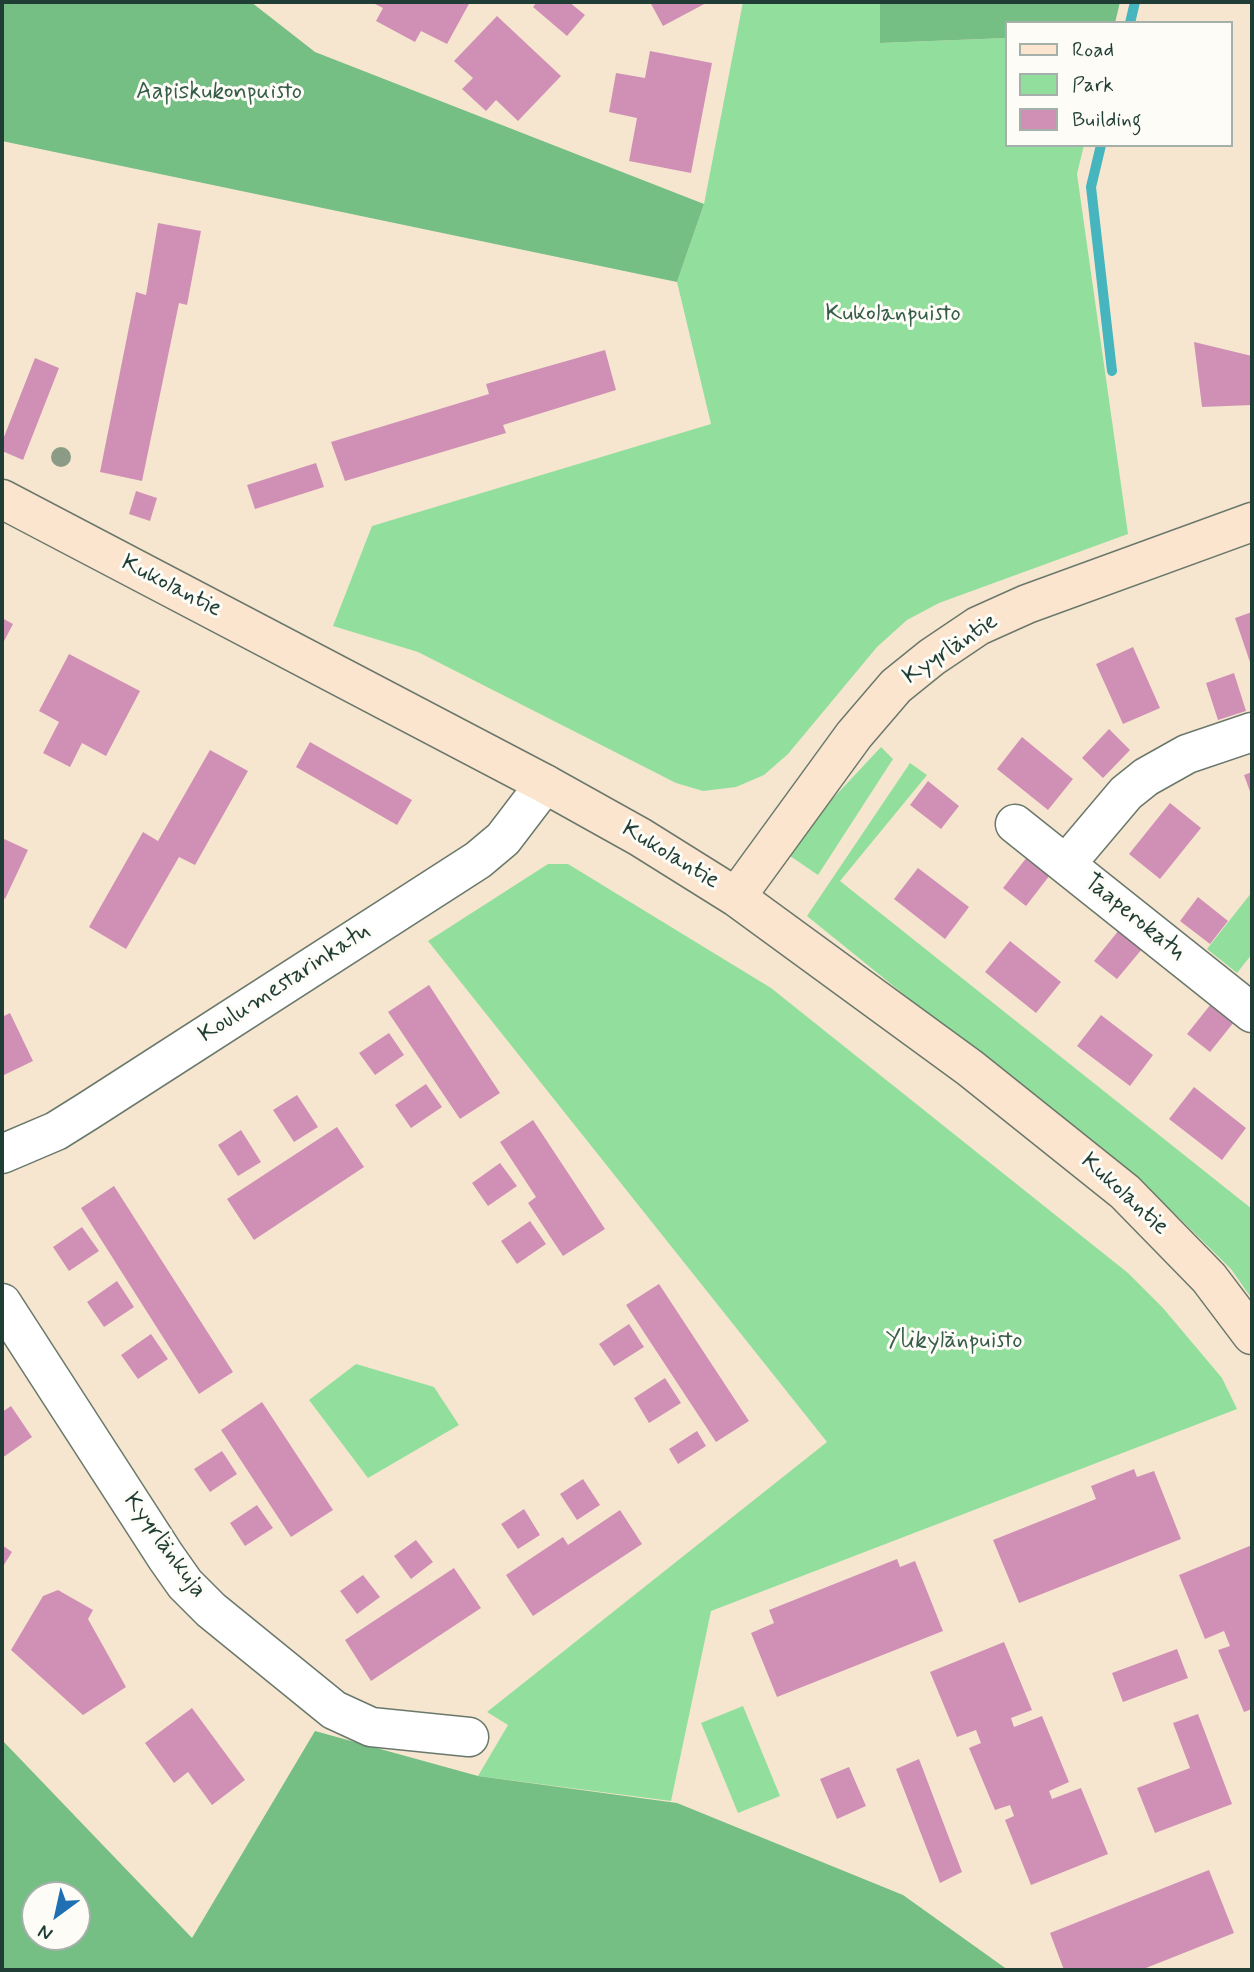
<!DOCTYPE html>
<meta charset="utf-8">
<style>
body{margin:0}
#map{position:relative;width:1254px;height:1972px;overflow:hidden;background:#f6e6d0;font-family:Mynerve,sans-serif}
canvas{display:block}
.frame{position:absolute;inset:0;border:4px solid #1f3d34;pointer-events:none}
.legend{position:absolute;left:1005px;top:21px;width:228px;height:126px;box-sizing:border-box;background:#fdfcf7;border:2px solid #a4b0a9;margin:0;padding:9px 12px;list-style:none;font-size:21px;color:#1f3d34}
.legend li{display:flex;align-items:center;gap:14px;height:35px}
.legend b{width:35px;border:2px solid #a4b0a9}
.north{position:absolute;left:21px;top:1881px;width:70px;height:70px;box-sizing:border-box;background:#fdfcf7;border:2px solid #a4b0a9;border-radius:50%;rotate:213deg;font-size:19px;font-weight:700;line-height:28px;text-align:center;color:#1f3d34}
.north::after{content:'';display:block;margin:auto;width:24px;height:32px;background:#1f6fb2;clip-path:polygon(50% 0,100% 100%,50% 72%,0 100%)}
</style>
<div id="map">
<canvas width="1254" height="1972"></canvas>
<div class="frame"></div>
<ul class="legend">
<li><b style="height:9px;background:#fce5cf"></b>Road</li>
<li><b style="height:19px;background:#92df9d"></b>Park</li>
<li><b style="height:19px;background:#d090b6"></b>Building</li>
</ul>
<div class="north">N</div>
</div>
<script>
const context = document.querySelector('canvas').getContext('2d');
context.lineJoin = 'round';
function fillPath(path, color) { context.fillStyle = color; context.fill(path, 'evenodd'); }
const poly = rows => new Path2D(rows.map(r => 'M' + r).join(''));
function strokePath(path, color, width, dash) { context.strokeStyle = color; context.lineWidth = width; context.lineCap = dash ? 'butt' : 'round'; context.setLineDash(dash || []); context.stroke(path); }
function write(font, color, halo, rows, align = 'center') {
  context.font = font + ' Mynerve,sans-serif'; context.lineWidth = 6; context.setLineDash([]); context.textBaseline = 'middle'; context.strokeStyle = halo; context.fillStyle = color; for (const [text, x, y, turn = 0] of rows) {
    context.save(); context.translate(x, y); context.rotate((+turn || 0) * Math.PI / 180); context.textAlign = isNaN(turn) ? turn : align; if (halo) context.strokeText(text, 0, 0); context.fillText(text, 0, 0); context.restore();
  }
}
const green = poly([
 [743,2,880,2,880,43,1007,38,1007,145,1084,145,1077,174,1128,534,939,603,907,620,877,647,788,754,764,775,736,787,703,791,676,783,418,652,333,626,372,526,711,424,677,282,704,204],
 [881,747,893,759,818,875,790,856,808,825],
 [910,763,927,775,840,881,1252,1209,1252,1299,1231,1269,1174,1213,807,916],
 [548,864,568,864,771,988,1128,1273,1163,1308,1222,1378,1237,1409,711,1611,671,1801,478,1776,508,1725,487,1712,827,1442,428,941],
 [1252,892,1252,954,1237,973,1207,949],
 [356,1364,434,1387,459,1425,368,1478,309,1400],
 [743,1706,780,1796,738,1813,701,1723]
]);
const forest = poly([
 [2,2,251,2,315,52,704,204,677,282,2,141],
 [880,2,1120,2,1115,23,1007,23,1007,38,880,43],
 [315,1731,478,1776,677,1803,903,1895,1008,1970,2,1970,2,1740,192,1938],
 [35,1895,77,1895,77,1937,35,1937]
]);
const stream = poly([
 [1130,23,1135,2],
 [1101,145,1091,187,1112,371]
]);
const building = poly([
 [371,2,470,2,447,44,421,31,415,42,376,21,383,8],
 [537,2,569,2,585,15,567,36,533,7],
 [650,2,708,2,663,26],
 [497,16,561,76,518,121,496,100,486,111,462,89,473,78,454,61],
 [650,51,712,63,691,173,629,161,637,118,609,112,616,73,645,78],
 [158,223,201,231,187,305,179,303,142,481,100,472,136,292,146,295],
 [1194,342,1252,356,1252,405,1202,407],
 [605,350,616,390,503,425,506,433,345,481,331,442,489,394,486,384],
 [35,358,59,368,23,460,2,451,2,442],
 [316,463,324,487,255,509,247,485],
 [136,491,157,498,150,521,129,514],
 [1252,612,1252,668,1235,618],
 [2,618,13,624,2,645],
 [1133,647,1160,708,1123,724,1096,664],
 [69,654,140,691,106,756,82,743,70,767,43,753,59,722,39,711],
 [1234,673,1246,711,1218,720,1206,683],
 [1109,729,1130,750,1103,778,1082,758],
 [1022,737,1073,779,1048,810,997,769],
 [310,742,412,800,397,825,296,767],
 [210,750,248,771,195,865,179,857,126,949,89,927,143,832,158,841],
 [1252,772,1252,797,1244,775],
 [928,781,959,806,941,829,910,805],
 [1170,803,1201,828,1160,879,1129,854],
 [2,838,28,850,5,899,2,897],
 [1027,857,1050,875,1026,906,1003,888],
 [918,868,969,907,945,939,894,899],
 [1198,897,1228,921,1210,944,1180,921],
 [1119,930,1142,949,1117,979,1094,961],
 [1010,941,1061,982,1036,1013,985,972],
 [429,985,500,1093,460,1119,388,1012],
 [1211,1004,1234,1022,1210,1052,1187,1034],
 [10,1013,33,1061,2,1076,2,1017],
 [1101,1015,1153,1055,1130,1086,1077,1046],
 [389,1033,404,1055,375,1075,359,1053],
 [426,1084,442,1107,411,1128,395,1105],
 [1194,1087,1246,1128,1222,1160,1169,1119],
 [297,1095,318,1127,294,1142,273,1110],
 [533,1120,605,1229,563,1256,528,1203,536,1197,500,1142],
 [337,1127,364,1167,254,1240,227,1199],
 [241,1130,261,1162,238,1176,218,1145],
 [500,1163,517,1186,488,1206,472,1183],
 [114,1186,233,1372,199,1394,81,1208],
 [530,1221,546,1244,517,1264,501,1241],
 [82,1227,99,1251,69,1271,53,1247],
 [117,1281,134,1307,104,1327,87,1302],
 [659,1284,749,1421,716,1442,626,1305],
 [629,1324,644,1347,614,1366,599,1344],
 [151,1334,168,1359,138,1379,121,1355],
 [665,1378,681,1403,649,1423,634,1398],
 [262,1402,333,1510,291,1537,221,1430],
 [11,1406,32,1437,2,1458,2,1412],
 [697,1431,706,1446,678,1464,669,1449],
 [222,1451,237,1474,210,1492,194,1469],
 [1134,1469,1137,1477,1154,1471,1181,1539,1019,1603,993,1540,1096,1499,1091,1486],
 [583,1479,600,1505,577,1520,560,1494],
 [257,1505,273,1528,245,1546,230,1523],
 [524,1509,540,1535,518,1549,501,1524],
 [620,1510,642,1544,533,1616,506,1575,563,1537,568,1545],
 [416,1540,433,1562,411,1579,394,1556],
 [2,1545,12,1552,2,1568],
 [1252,1545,1252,1709,1244,1712,1218,1650,1230,1646,1224,1631,1205,1639,1179,1575],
 [897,1559,900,1567,915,1561,943,1631,777,1697,751,1633,774,1623,769,1610],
 [454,1568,481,1608,371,1681,345,1640],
 [363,1575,380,1597,357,1614,340,1591],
 [58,1590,93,1610,88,1619,126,1687,83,1715,11,1650,43,1596],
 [1004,1642,1032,1710,1011,1718,1014,1727,1042,1716,1069,1782,1049,1791,1052,1799,1081,1788,1108,1854,1031,1885,1005,1820,1014,1816,1010,1805,995,1810,969,1748,981,1743,976,1730,957,1737,930,1672],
 [1177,1649,1188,1678,1123,1702,1112,1673],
 [192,1708,245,1780,212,1805,188,1772,174,1783,145,1743],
 [1198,1714,1232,1804,1155,1833,1137,1788,1190,1768,1173,1723],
 [919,1759,962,1872,940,1883,896,1769],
 [849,1767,866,1806,837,1819,820,1779],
 [1209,1870,1234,1933,1141,1970,1064,1970,1050,1933]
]);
const street = poly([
 [1015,824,1252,1013],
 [1066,864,1126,793,1146,777,1187,754,1252,732],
 [2,1154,56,1131,88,1111,478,860,503,839,545,784],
 [2,1303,166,1557,185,1584,211,1610,334,1710,371,1727,469,1737]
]);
const secondary = poly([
 [2,499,545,784,640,837,736,897,970,1068,1125,1192,1209,1278,1252,1335],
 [736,897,854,735,896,686,932,657,978,626,1027,604,1252,522]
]);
const trees = [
 [61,457]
];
const parkNames = [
 ["Aapiskukonpuisto",219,93],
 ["Kukolanpuisto",893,315],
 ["Ylikylänpuisto",954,1342]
];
const streetNames = [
 ["Kukolantie",171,587,27],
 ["Kyyrläntie",951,650,-34],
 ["Kukolantie",670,856,31],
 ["Taaperokatu",1134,918,39],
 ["Koulumestarinkatu",285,984,-33],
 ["Kukolantie",1124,1195,42],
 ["Kyyrlänkuja",164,1546,54]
];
fillPath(green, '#92df9d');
fillPath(forest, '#75be84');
strokePath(stream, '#46b5bd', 10);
fillPath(building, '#d090b6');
strokePath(street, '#6a786b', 41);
strokePath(secondary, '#6a786b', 41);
strokePath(street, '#fff', 38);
strokePath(secondary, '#fce5cf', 38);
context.fillStyle = '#8c9b86';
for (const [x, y] of trees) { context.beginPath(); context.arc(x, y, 10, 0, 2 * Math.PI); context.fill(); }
write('24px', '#365d49', '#fdfcf7', parkNames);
write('24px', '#1f3d34', '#fdfcf7', streetNames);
</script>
